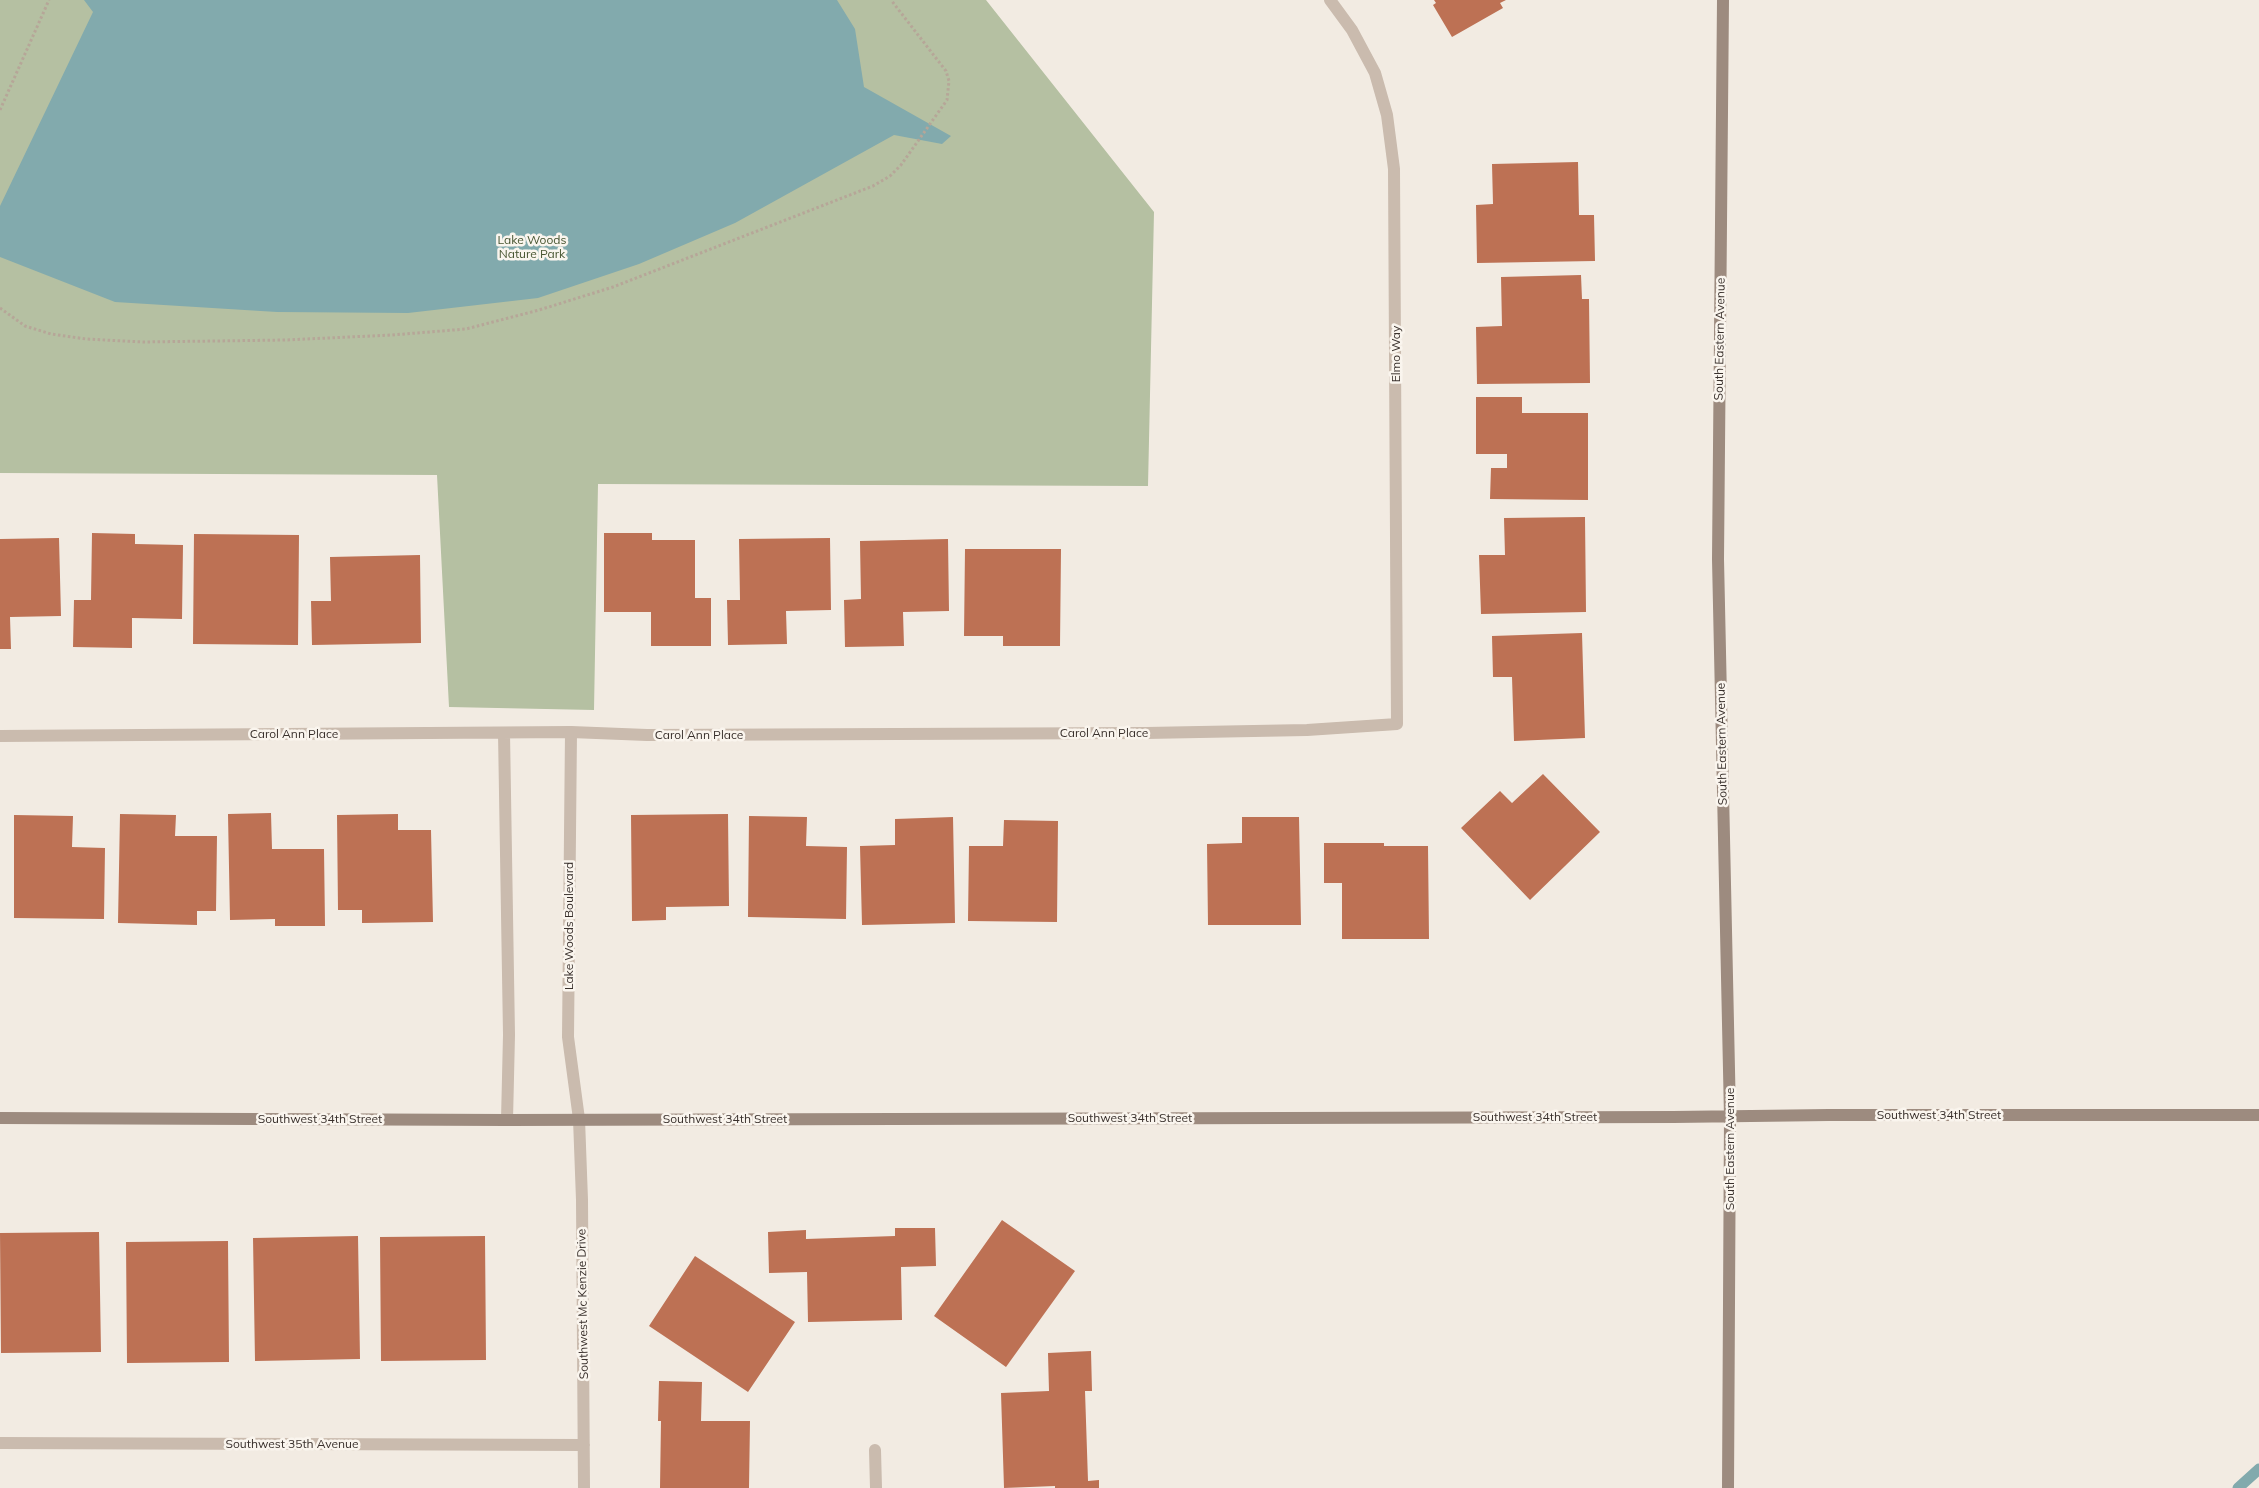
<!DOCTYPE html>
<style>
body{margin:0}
canvas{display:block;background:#f2ebe2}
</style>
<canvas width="2259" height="1488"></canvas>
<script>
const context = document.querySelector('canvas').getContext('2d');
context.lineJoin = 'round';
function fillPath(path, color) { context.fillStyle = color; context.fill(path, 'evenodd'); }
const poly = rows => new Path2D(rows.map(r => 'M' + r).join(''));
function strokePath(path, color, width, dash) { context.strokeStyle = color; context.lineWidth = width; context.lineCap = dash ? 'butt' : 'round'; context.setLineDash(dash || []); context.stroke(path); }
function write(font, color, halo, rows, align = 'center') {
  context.font = font + ' Mulish,sans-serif'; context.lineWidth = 5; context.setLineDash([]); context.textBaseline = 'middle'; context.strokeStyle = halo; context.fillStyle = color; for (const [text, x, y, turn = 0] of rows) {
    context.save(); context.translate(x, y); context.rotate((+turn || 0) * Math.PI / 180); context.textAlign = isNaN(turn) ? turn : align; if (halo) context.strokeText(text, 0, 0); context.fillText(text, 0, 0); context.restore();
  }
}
const green = poly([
 [0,0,986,0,1154,212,1148,486,598,484,594,710,449,707,437,475,0,473]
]);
const water = poly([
 [84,0,837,0,855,29,864,87,951,136,942,144,894,135,735,223,639,264,538,298,408,313,277,312,115,302,0,257,0,206,93,12]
]);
const stream = poly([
 [2238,1488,2259,1469]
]);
const building = poly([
 [1434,0,1506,0,1500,3,1503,8,1452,37,1433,5,1436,3],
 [1578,162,1579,215,1594,215,1595,261,1477,263,1476,205,1493,204,1492,164],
 [1581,275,1582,299,1589,299,1590,383,1477,384,1476,327,1502,326,1501,277],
 [1476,397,1522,397,1522,413,1588,413,1588,500,1490,499,1491,468,1507,468,1507,454,1476,454],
 [1585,517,1586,612,1481,614,1479,555,1505,555,1504,518],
 [92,533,135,534,135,544,183,545,182,619,132,618,132,648,73,647,74,600,91,600],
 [604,533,652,533,652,540,695,540,695,598,711,598,711,646,651,646,651,612,604,612],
 [194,534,299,535,298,645,193,644],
 [59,538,61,616,10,617,11,649,0,649,0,539],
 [830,538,831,610,786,611,787,644,728,645,727,600,740,600,739,539],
 [948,539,949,611,903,612,904,646,845,647,844,600,861,599,860,541],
 [965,549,1061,549,1060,646,1003,646,1003,636,964,636],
 [420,555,421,643,312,645,311,601,331,601,330,557],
 [1582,633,1585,738,1514,741,1512,677,1493,677,1492,636],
 [1543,774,1600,832,1530,900,1461,828,1500,791,1512,803],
 [271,813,272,849,324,849,325,926,275,926,275,919,230,920,228,814],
 [120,814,176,815,175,836,217,836,216,911,197,911,197,925,118,923],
 [398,814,398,830,431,830,433,922,362,923,362,910,338,910,337,815],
 [728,814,729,906,666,907,666,920,632,921,631,815],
 [14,815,73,816,72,847,105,848,104,919,14,918],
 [749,816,807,817,806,846,847,847,846,919,748,917],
 [953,817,955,923,862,925,860,846,895,845,895,819],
 [1242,817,1299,817,1301,925,1208,925,1207,844,1242,843],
 [1004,820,1058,821,1057,922,968,921,969,846,1003,846],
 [1324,843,1384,843,1384,846,1428,846,1429,939,1342,939,1342,883,1324,883],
 [1002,1220,1075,1271,1006,1367,934,1316],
 [895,1228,935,1228,936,1266,901,1267,902,1320,808,1322,807,1272,769,1273,768,1232,806,1230,806,1239,895,1236],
 [99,1232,101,1352,1,1353,0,1233],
 [358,1236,360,1359,255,1361,253,1238],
 [485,1236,486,1360,381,1361,380,1237],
 [228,1241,229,1362,127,1363,126,1242],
 [695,1256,795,1322,748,1392,649,1326],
 [1091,1351,1092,1391,1085,1391,1088,1481,1099,1480,1099,1488,1055,1488,1055,1486,1004,1488,1001,1393,1049,1391,1048,1353],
 [659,1381,702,1382,701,1421,750,1421,749,1488,660,1488,661,1421,658,1421]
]);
const path = poly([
 [0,110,49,0],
 [0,308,25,326,51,334,86,339,143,342,285,340,392,335,466,329,539,310,613,287,873,186,890,176,901,165,947,100,949,81,946,71,891,0]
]);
const street = poly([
 [571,732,568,1037,579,1119,582,1200,584,1488],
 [504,733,509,1035,507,1120],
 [0,736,571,732,647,735,1146,733,1307,730,1397,724,1394,169,1387,115,1375,73,1352,30,1330,0],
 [0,1443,584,1445],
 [875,1450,876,1488]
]);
const secondary = poly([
 [1723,0,1718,559,1730,1116,1728,1488],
 [0,1118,507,1120,1673,1117,1829,1115,2259,1115]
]);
const parkNames = [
 ["Lake Woods",532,240],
 ["Nature Park",532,254]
];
const streetNames = [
 ["South Eastern Avenue",1720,339,-89],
 ["Elmo Way",1396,354,-90],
 ["Carol Ann Place",1104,733],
 ["Carol Ann Place",294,734],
 ["Carol Ann Place",699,735],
 ["South Eastern Avenue",1722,744,-91],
 ["Lake Woods Boulevard",569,926,-90],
 ["Southwest 34th Street",1939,1115],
 ["Southwest 34th Street",1535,1117],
 ["Southwest 34th Street",1130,1118],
 ["Southwest 34th Street",320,1119],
 ["Southwest 34th Street",725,1119],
 ["South Eastern Avenue",1730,1149,-90],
 ["Southwest Mc Kenzie Drive",583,1304,-91],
 ["Southwest 35th Avenue",292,1444]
];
fillPath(green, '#b5c0a2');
fillPath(water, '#82aaad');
strokePath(stream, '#82aaad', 11);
fillPath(building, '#bd7154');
strokePath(path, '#b6a698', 3, [2.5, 2.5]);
strokePath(street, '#cabbae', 12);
strokePath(secondary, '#9d8b7f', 12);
write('12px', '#475531', '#faf5ee', parkNames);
write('12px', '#39302c', '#faf5ee', streetNames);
</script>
